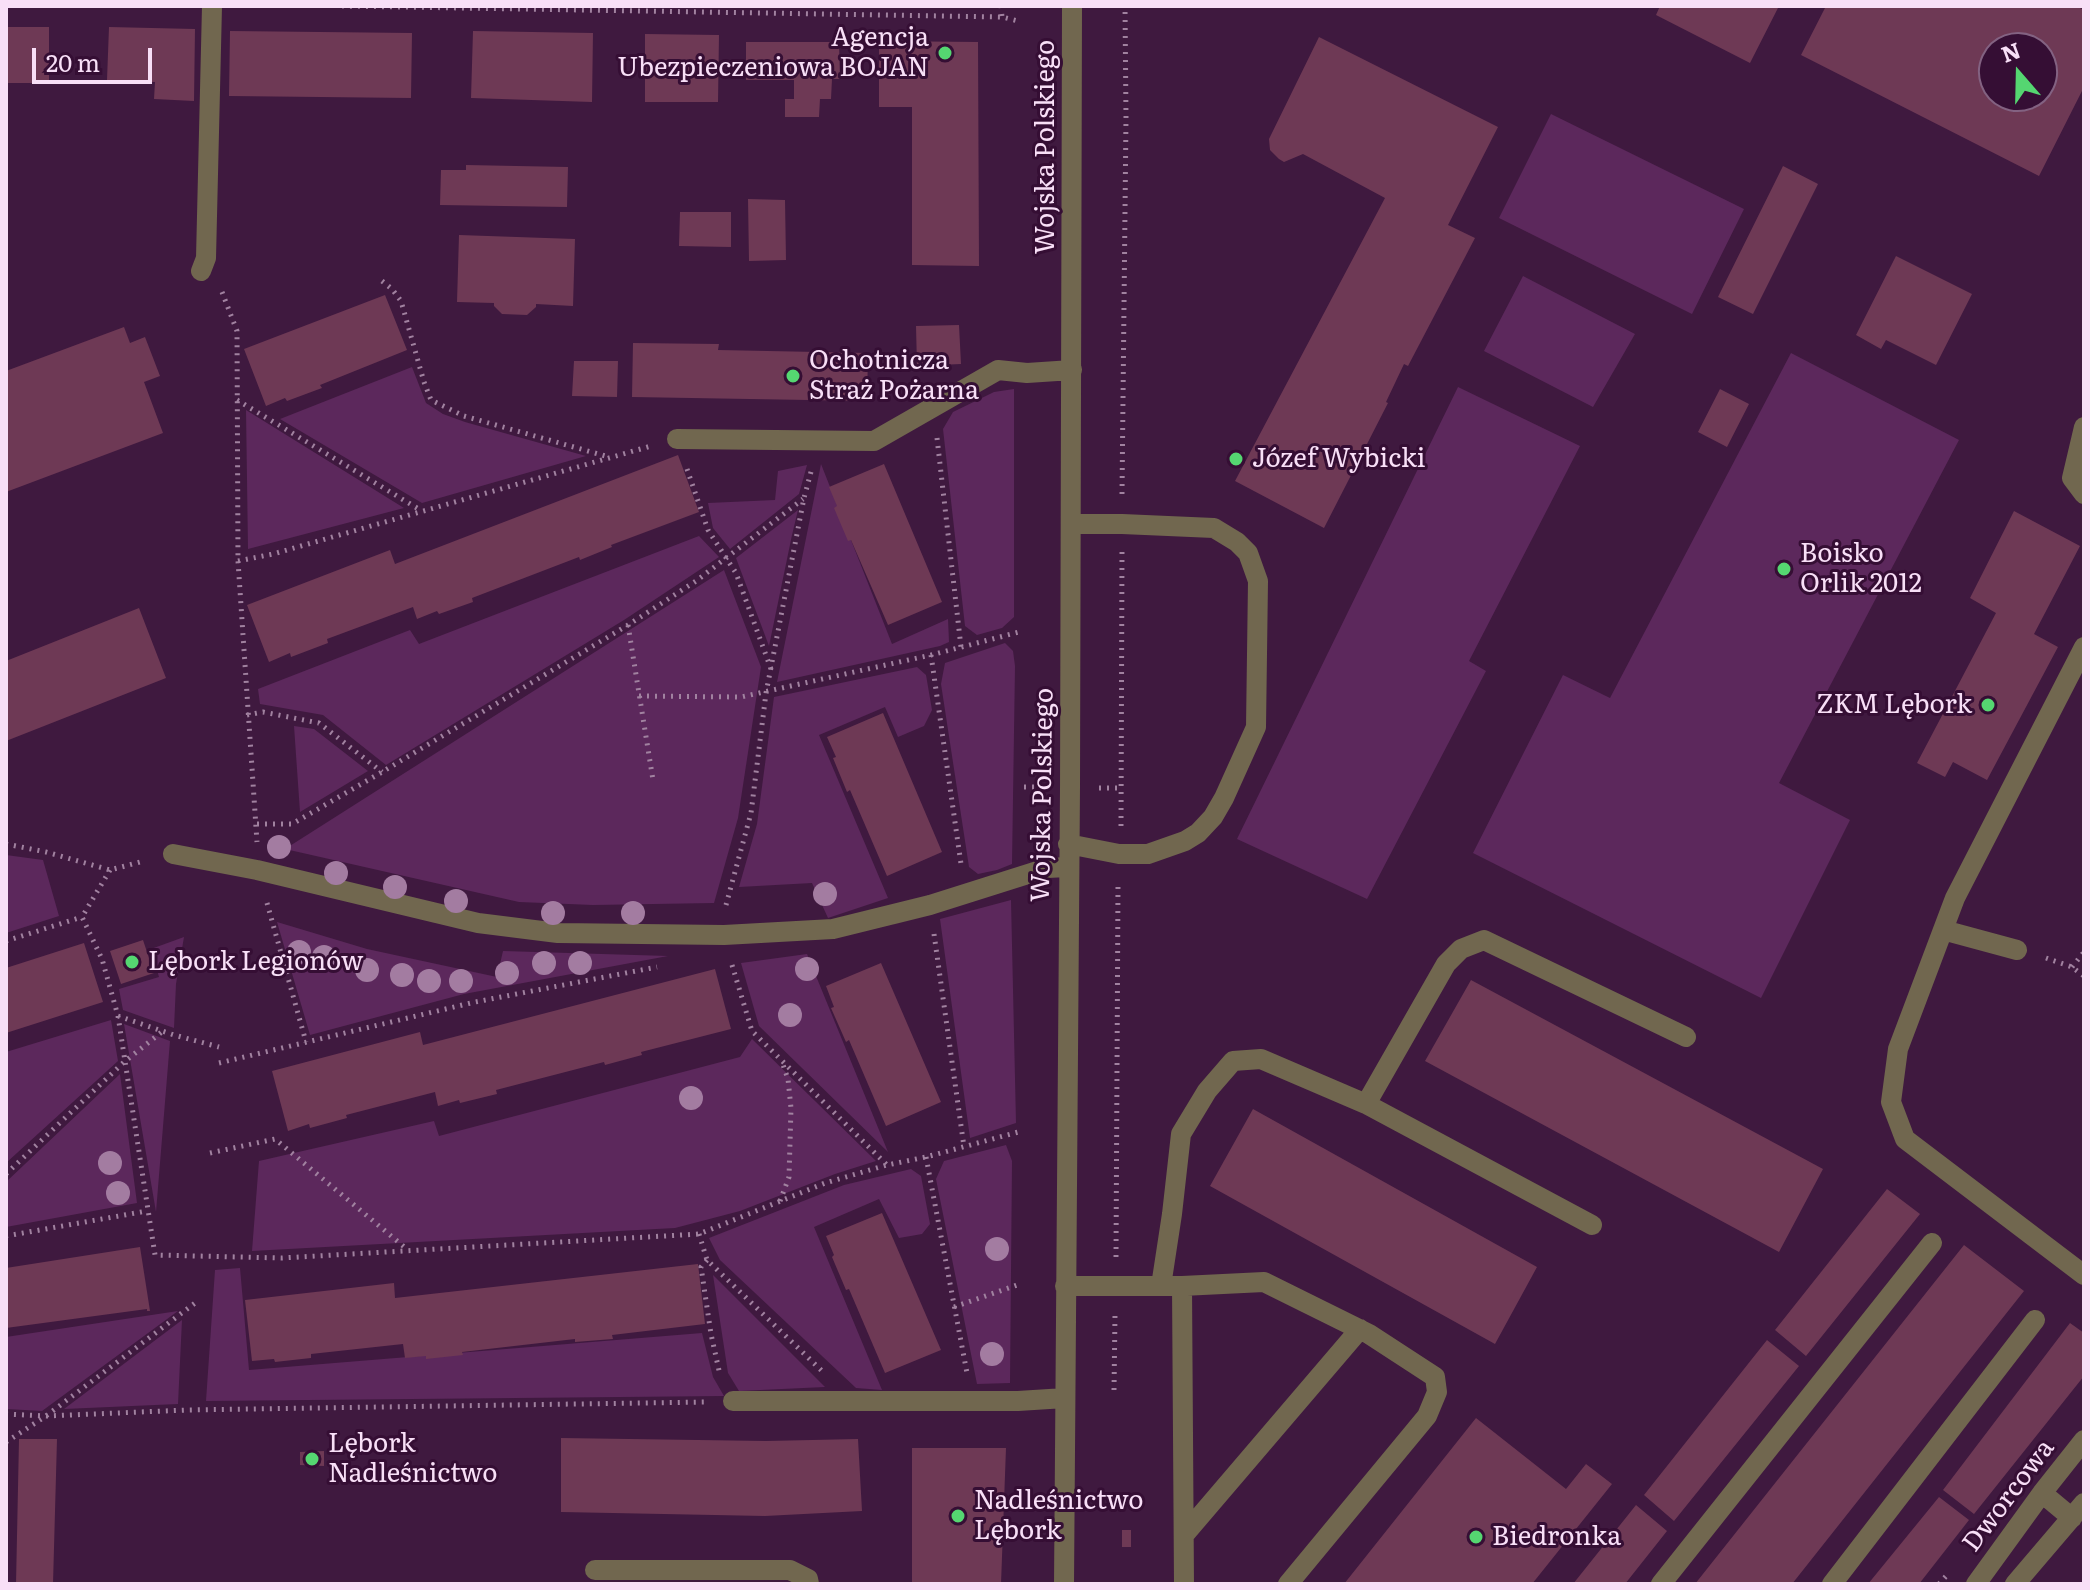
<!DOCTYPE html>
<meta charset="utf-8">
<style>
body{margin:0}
#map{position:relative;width:2090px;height:1590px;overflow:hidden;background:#3f193f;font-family:Literata,serif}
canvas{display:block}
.frame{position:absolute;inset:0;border:8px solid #f8dff7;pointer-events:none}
.north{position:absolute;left:1978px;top:32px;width:80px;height:80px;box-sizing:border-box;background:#350e34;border:2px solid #836282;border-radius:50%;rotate:340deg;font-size:22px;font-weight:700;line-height:32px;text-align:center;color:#f8dff7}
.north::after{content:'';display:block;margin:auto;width:28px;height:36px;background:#55d671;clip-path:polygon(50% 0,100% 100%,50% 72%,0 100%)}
.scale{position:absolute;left:32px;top:48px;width:120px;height:36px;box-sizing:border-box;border:4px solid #f8dff7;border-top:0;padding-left:10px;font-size:24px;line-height:28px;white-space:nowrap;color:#f8dff7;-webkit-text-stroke:6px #350e34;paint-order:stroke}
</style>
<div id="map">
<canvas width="2090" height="1590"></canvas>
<div class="frame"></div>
<div class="north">N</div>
<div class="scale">20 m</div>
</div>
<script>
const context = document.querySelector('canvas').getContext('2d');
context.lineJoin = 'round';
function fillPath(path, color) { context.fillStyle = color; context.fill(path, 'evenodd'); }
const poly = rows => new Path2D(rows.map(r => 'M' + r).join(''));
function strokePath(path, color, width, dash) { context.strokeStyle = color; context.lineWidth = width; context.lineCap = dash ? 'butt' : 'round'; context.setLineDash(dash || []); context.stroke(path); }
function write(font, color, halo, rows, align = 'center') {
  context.font = font + ' Literata,serif'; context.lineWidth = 6; context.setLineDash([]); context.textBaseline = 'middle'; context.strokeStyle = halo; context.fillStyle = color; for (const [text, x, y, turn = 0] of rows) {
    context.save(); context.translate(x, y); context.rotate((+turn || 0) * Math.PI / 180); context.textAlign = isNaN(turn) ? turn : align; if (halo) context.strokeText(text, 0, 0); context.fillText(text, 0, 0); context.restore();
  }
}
const green = poly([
 [1551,114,1744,209,1692,314,1499,218],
 [1523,276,1635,334,1593,407,1484,351],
 [1791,353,1959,440,1779,783,1850,820,1761,998,1473,853,1563,675,1610,698],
 [412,367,426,403,443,414,465,422,586,456,422,503,280,419],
 [1458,387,1580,446,1469,661,1486,671,1367,899,1237,839],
 [1014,389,1014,617,1002,628,977,635,965,626,943,429,953,412,994,392],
 [246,410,404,508,248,549],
 [821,464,892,644,948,619,949,642,940,646,777,682],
 [807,465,799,494,730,549,713,528,708,503,775,500,778,471],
 [798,510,792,535,769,646,736,558],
 [699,536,719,557,624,620,386,765,323,715,260,704,258,689,410,630,419,644],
 [724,570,761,667,738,818,714,903,593,905,519,902,285,849],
 [1005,643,1013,651,1015,666,1012,864,997,870,978,874,969,867,941,684,945,663],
 [917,667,926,675,932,710,924,726,898,737,885,707,819,735,888,898,828,918,812,883,739,887,757,824,774,697],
 [294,726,314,729,368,771,300,812],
 [6,855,43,860,59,916,6,933],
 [1011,900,1016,1123,970,1138,940,919],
 [277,922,367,949,497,977,503,951,668,956,464,994,310,1035],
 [184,937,176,984,174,1028,123,1010,119,989,159,977,151,949],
 [807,954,888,1152,759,1026,741,963],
 [111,1020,118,1061,6,1163,6,1052],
 [124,1024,170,1041,156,1212],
 [752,1039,876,1161,835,1174,740,1211,675,1228,252,1251,259,1161,434,1121,439,1136,740,1057],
 [120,1074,137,1203,6,1227,6,1182],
 [1006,1145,1012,1161,1010,1383,977,1384,936,1179,944,1161],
 [911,1169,921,1176,930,1224,922,1234,899,1238,879,1199,814,1227,882,1390,856,1388,720,1260,709,1238,844,1185],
 [240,1268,249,1370,702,1333,713,1377,724,1396,206,1401,215,1270],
 [713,1275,825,1387,739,1391,728,1373],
 [178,1311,42,1411,6,1409,6,1337],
 [182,1320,178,1404,64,1409]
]);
const building = poly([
 [1660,6,1779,6,1750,63,1656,15],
 [1826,6,2076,6,2084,10,2084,87,2039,176,1801,55],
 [1994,48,2042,48,2042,96,1994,96],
 [6,27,49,27,49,83,6,83],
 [109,27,195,29,194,101,154,99,155,82,107,80],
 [230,31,412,33,411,98,229,96],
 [473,31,593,33,592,102,471,98],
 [645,34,719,35,718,102,645,102],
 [1319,37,1498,127,1448,225,1475,238,1408,366,1404,364,1386,402,1388,403,1324,528,1235,481,1385,198,1303,154,1284,162,1279,159,1270,150,1269,139],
 [879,41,978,42,979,266,912,265,912,107,879,107],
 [746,42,839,42,840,79,832,79,831,99,820,99,819,117,785,117,785,99,794,99,794,80,746,80],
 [466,165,568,167,567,207,440,205,441,170,466,170],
 [1783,166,1818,184,1753,314,1718,297],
 [748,199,785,200,786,260,749,261],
 [680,212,731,212,731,247,679,246],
 [459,235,575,239,573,306,536,304,536,307,527,315,502,314,494,306,494,303,457,302],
 [1896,256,1972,294,1936,365,1886,340,1881,349,1856,335],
 [385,295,407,350,320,385,322,388,287,401,285,398,266,406,244,349],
 [959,325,961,364,917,366,916,326],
 [124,327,130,343,145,337,160,376,144,382,163,433,6,492,6,371],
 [633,343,719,344,718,350,868,353,867,401,632,397],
 [574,361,618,361,617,397,572,396],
 [1720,389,1749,404,1727,447,1698,432],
 [678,455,699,512,611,545,612,547,580,560,579,557,472,598,473,602,439,614,437,611,417,619,413,607,327,639,328,643,291,657,290,653,269,662,247,605,390,550,395,564],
 [884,464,942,602,888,625,851,540,848,541,834,508,837,506,829,487],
 [2014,511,2080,546,2034,634,2058,647,1987,780,1953,762,1945,777,1917,763,1996,613,1970,598],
 [139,608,166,678,6,741,6,661],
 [883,713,942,852,887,876,850,790,847,792,833,758,836,757,827,737],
 [143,940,154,973,121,984,110,951],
 [84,943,103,1002,6,1033,6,968],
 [881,963,941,1102,886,1126,849,1040,846,1042,831,1008,834,1007,826,986],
 [715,969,731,1029,641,1052,642,1055,605,1065,604,1062,496,1090,497,1094,460,1103,459,1100,438,1106,435,1092,346,1115,347,1118,310,1128,309,1124,288,1131,272,1071,420,1032,423,1045],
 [1471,980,1823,1169,1779,1252,1425,1061],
 [1253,1109,1537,1267,1495,1344,1210,1186],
 [1887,1189,1920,1214,1806,1356,1775,1330],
 [882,1213,941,1350,885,1373,849,1289,846,1290,832,1257,834,1255,826,1236],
 [1964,1245,2024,1291,1792,1584,1695,1584],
 [140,1247,150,1311,147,1311,147,1309,6,1328,6,1268],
 [698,1264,705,1324,612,1335,613,1339,575,1342,575,1339,462,1352,463,1355,426,1359,426,1356,405,1358,403,1344,311,1354,311,1358,275,1362,274,1359,252,1361,245,1300,394,1283,395,1298],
 [2070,1323,2084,1333,2084,1376,1974,1514,1943,1490],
 [1767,1340,1799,1366,1674,1521,1644,1495],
 [1476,1418,1566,1489,1586,1464,1612,1484,1532,1584,1344,1584],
 [561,1438,766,1441,858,1439,862,1511,765,1516,561,1512],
 [19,1439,57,1439,53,1584,16,1584],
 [912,1448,1006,1448,1001,1584,912,1584],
 [324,1451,324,1466,300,1465,300,1452],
 [1939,1497,1969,1520,1919,1584,1868,1584],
 [1636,1505,1667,1531,1625,1584,1573,1584],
 [1122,1530,1131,1530,1131,1547,1122,1547]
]);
const path = poly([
 [342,6,1002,17,1018,21],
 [1001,6,1002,17],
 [382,281,392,289,401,301,424,382,431,400,464,416,609,457],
 [222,292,237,331,238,561,257,842],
 [237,400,422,511],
 [937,438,961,647],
 [687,469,708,530,736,573,771,669],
 [1122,494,1126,118,1125,6],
 [238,561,273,554,651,446],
 [628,625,653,780],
 [931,655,961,864],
 [639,696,741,697,931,655,1023,631],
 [247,715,263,712,319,723,382,772],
 [1024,787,1041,787],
 [1099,788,1122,788],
 [257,824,292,824,382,772,628,625,696,581,803,499],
 [1121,826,1122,552],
 [6,844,46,852,110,870,144,861],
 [110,870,82,917,102,959,118,1016,155,1255,282,1258,699,1234,825,1183,887,1165,926,1157,1022,1131],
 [267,903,306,1042],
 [726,905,751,813,766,693,804,498,812,468],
 [934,934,964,1147],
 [6,941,82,917],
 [2046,958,2072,967,2084,976],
 [732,965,752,1031,887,1165],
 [2072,967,2084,952],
 [118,1016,174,1035,219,1047],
 [219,1063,475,1002,657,967],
 [210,1153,275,1139,408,1250],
 [926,1157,967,1373],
 [6,1174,124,1062,163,1031],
 [780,1201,789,1177,791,1108,788,1079,782,1062],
 [699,1234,707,1260,822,1371],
 [6,1236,147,1211],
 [1116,1257,1118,884],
 [707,1260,701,1267,711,1334,720,1375],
 [954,1307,1020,1284],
 [1114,1390,1115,1315],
 [6,1414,46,1416,188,1410,705,1402],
 [6,1442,46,1416,195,1303],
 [1939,1584,1947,1575]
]);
const minor = poly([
 [201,271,206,258,212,6],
 [2084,427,2072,478,2084,494],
 [677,439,874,441,998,370,1027,373,1072,370],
 [2084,647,1955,898,1898,1049,1891,1102,1905,1139,2084,1275],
 [1068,844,1119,854,1148,854,1185,841,1198,833,1213,817,1224,798,1256,727,1258,581,1248,553,1237,542,1214,528,1122,524,1071,524],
 [173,854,257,870,478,923,558,933,724,935,833,929,930,905,1047,868,1068,867],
 [1943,930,2017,950],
 [1366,1104,1592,1225],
 [1065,1286,1182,1286,1264,1282,1369,1334,1435,1377,1437,1392,1427,1416,1288,1584],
 [1161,1286,1172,1214,1181,1134,1207,1091,1233,1061,1261,1059,1366,1104,1446,964,1461,949,1484,940,1686,1037],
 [1182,1286,1184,1584],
 [733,1401,1018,1401,1065,1398],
 [2042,1493,2072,1518],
 [1184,1535,1360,1329],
 [595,1570,790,1570,808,1579,809,1584],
 [1064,1584,1070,788,1072,6],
 [1661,1584,1932,1243],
 [1832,1584,2035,1320],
 [1976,1584,2042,1493,2084,1440],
 [2015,1584,2084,1503]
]);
const trees = [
 [279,847],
 [336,873],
 [395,887],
 [825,894],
 [456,901],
 [553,913],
 [633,913],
 [299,952],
 [324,957],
 [544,963],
 [580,963],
 [807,969],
 [367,970],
 [507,973],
 [402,975],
 [429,981],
 [461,981],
 [790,1015],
 [691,1098],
 [110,1163],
 [118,1193],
 [997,1249],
 [992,1354]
];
const markers = [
 [945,53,8,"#55d671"],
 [793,376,8,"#55d671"],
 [1236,459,8,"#55d671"],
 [1784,569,8,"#55d671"],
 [1988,705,8,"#55d671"],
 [132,962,8,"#55d671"],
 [312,1459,8,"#55d671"],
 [958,1516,8,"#55d671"],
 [1476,1537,8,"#55d671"]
];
const poiNames = [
 ["Agencja",929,38,"right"],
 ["Ubezpieczeniowa BOJAN",929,68,"right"],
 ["Ochotnicza",809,361],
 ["Straż Pożarna",809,391],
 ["Józef Wybicki",1252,459],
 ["Boisko",1800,554],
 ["Orlik 2012",1800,584],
 ["ZKM Lębork",1972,705,"right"],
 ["Lębork Legionów",148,962],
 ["Lębork",328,1444],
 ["Nadleśnictwo",328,1474],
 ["Nadleśnictwo",974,1501],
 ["Lębork",974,1531],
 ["Biedronka",1492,1537]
];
const streetNames = [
 ["Wojska Polskiego",1046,147,-90],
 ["Wojska Polskiego",1043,795,-89],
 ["Dworcowa",2009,1496,-53]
];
fillPath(green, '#5c285c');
fillPath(building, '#6e3955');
strokePath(path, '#a182a0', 5, [2, 6]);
strokePath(minor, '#71674f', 20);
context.fillStyle = '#a37ca1';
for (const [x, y] of trees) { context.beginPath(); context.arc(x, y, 12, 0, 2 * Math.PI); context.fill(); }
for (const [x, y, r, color] of markers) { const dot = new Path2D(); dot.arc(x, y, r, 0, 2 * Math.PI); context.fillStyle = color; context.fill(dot); strokePath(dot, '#350e34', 3); }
write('26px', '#f8dff7', '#350e34', poiNames, 'left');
write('26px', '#f8dff7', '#350e34', streetNames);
</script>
